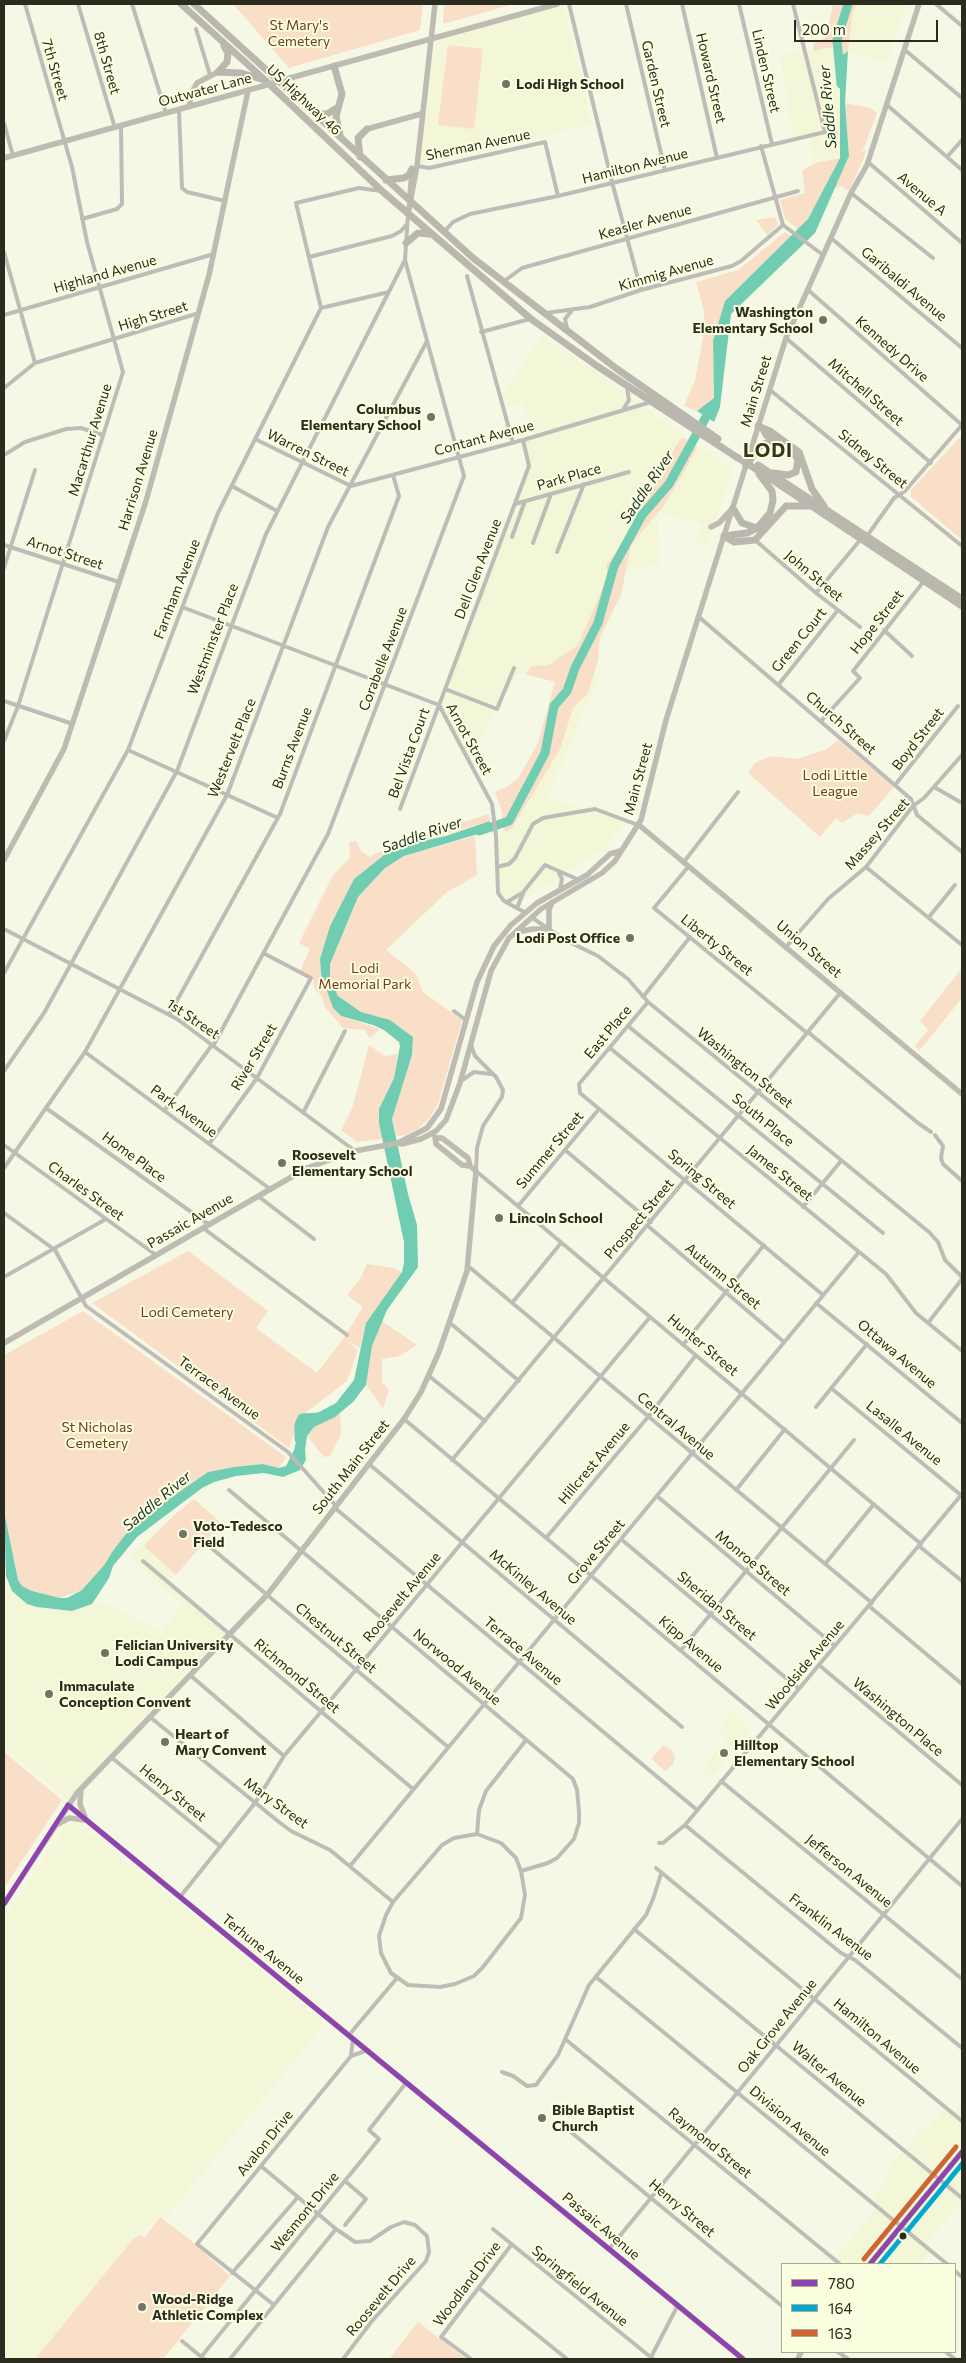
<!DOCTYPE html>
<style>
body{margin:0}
#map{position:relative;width:966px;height:2363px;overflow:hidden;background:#f6f8e6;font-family:Commissioner,sans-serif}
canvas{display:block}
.frame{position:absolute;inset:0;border:5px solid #2b2c20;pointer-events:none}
.legend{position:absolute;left:781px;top:2263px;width:175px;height:90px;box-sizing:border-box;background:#fcffdf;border:1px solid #a8ab93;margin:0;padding:6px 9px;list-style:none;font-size:15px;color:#2b2c20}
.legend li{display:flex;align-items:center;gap:10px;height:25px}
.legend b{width:25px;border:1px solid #a8ab93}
.scale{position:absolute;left:794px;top:20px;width:144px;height:22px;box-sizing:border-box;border:2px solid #2b2c20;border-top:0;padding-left:6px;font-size:15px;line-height:18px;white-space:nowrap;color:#2b2c20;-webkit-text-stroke:4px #fcffdf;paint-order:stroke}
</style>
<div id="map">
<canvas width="966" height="2363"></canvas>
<div class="frame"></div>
<ul class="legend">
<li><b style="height:6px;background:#8e44ad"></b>780</li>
<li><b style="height:6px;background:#00a9ce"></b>164</li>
<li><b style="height:6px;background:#c63"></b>163</li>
</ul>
<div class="scale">200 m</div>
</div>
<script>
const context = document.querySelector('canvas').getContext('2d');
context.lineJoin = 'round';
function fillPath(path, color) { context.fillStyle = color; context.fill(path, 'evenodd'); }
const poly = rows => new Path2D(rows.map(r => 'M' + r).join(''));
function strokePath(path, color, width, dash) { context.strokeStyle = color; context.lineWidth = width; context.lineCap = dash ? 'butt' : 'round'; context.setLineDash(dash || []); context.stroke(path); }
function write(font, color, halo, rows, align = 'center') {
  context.font = font + ' Commissioner,sans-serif'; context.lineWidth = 4; context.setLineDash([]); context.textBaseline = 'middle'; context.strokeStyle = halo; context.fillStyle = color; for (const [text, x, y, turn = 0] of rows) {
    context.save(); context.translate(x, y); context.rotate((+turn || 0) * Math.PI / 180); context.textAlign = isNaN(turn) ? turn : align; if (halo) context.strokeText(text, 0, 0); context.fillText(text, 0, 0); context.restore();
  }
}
const built = poly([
 [563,4,592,124,425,164,420,161,435,42],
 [856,4,907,4,887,63,848,51,840,57,840,158,815,163,807,135,793,138,780,56,805,51,840,48],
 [543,335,732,469,708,545,696,543,702,524,658,511,659,565,618,572,587,661,598,678,547,798,601,814,628,820,602,850,516,905,500,893,497,833,508,829,530,802,558,731,549,669,517,674,469,759,438,703,528,466,521,438,533,434,523,402,507,406,503,392],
 [194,1499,221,1523,168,1582,201,1605,225,1635,188,1670,68,1800,4,1748,4,1565,42,1606,90,1602,111,1606,161,1632,183,1605,129,1556],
 [730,1711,752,1730,712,1777,708,1774,706,1776,702,1773,704,1770,702,1768,728,1738,719,1730,728,1718,726,1716],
 [77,1822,302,2004,324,2025,165,2219,159,2217,134,2238,35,2359,4,2359,4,1918,63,1828,69,1823],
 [962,2103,962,2202,927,2242,929,2255,921,2264,845,2264,836,2257,875,2210,873,2195,889,2176,885,2172,923,2126,927,2129,942,2111,957,2110]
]);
const green = poly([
 [233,4,423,4,420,30,289,68],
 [444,4,514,4,443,24],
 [833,4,858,4,853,11,848,51,834,60,833,47,813,51,813,44,826,37],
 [448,45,483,49,474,129,438,125],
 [845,103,871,108,877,113,864,148,860,152,866,150,863,160,849,191,840,186,834,189,849,156],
 [840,158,808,219,798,229,785,219,780,200,805,193,802,170,815,163],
 [775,217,778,225,767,235,756,220],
 [785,232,791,236,725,301,713,341,714,398,697,411,684,406,695,380,703,337,704,311,696,282,738,270],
 [962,435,962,540,911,497,911,490],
 [684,438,697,449,665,504,631,545,621,595,600,637,598,660,588,693,573,708,560,749,512,828,507,832,503,829,502,812,495,792,510,785,519,777,538,743,555,682,525,674,532,666,549,665,578,645,608,576,606,565,618,550,679,441],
 [838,740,894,787,869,816,858,813,842,823,836,818,820,837,748,773,755,763,771,756,797,759,827,749],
 [489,814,490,821,393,850,384,855,354,879,330,926,320,959,321,974,333,1008,341,1016,380,1029,370,1038,364,1030,343,1028,325,1007,322,996,314,988,313,977,300,971,310,949,299,943,333,875,350,858,349,842,356,841,361,851,370,857,385,849,418,836],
 [475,836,477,875,447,892,386,950,415,973,423,992,462,1020,438,1104,429,1118,418,1129,406,1135,396,1136,392,1118,412,1055,413,1037,390,1020,361,1012,338,996,330,978,330,964,358,897,385,868,404,856],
 [962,968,962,998,920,1050,915,1046,928,1030,920,1021],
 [369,1045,385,1056,398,1054,394,1078,379,1109,383,1139,357,1142,341,1130,352,1109],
 [188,1251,268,1311,256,1328,317,1373,343,1339,363,1307,347,1295,360,1279,367,1264,394,1268,402,1272,366,1323,360,1348,348,1342,358,1350,347,1381,300,1417,289,1448,92,1303],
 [83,1311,286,1457,279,1468,263,1464,234,1467,208,1472,149,1513,125,1535,112,1552,105,1564,82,1590,60,1598,32,1591,22,1586,18,1580,4,1511,4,1355],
 [382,1321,417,1345,400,1356,382,1359,382,1382,389,1390,383,1409,366,1385,372,1346],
 [340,1413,341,1434,330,1456,324,1457,307,1436,314,1427],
 [194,1499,221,1523,176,1575,144,1546,174,1515],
 [663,1745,671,1749,675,1758,673,1765,665,1771,651,1759],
 [4,1752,62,1800,4,1888],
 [160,2217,188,2238,230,2276,163,2359,35,2359,134,2238,141,2235,144,2238],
 [418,2322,466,2359,389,2359]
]);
const water = poly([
 [848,51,845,103,849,156,815,233,731,314,720,407,714,422,697,411,714,398,713,341,725,301,808,219,840,158,840,57],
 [490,821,488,831,404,856,385,868,358,897,330,964,330,978,338,996,361,1012,390,1020,413,1037,412,1055,392,1119,408,1194,417,1225,418,1267,387,1310,372,1346,366,1385,353,1402,335,1417,314,1427,307,1436,305,1450,306,1460,300,1470,283,1477,264,1473,236,1476,214,1482,202,1488,137,1537,113,1566,109,1578,92,1604,72,1611,37,1607,27,1604,12,1591,6,1576,4,1511,18,1580,22,1586,32,1591,60,1598,67,1598,82,1590,105,1564,112,1552,125,1535,149,1513,208,1472,234,1467,263,1464,279,1468,286,1466,294,1450,300,1426,306,1419,336,1403,354,1380,366,1323,402,1272,404,1263,404,1242,379,1123,379,1109,394,1078,400,1046,399,1042,384,1030,373,1025,341,1016,333,1008,321,974,320,959,330,926,354,879,384,855,412,843,446,836]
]);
const river = poly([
 [841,84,837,40,848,4],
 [479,831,509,821,545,753,554,706,567,691,575,668,598,623,614,566,642,515,669,484,711,408],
 [299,1439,299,1425,302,1418,320,1417]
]);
const street = poly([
 [78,4,115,128],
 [132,4,166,113],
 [569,4,612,182,641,290],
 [626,4,665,170],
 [682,4,717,158],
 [739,4,772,144],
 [793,4,825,132],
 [936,4,962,26],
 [196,29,210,75],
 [905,50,962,98],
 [887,105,962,170],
 [179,110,182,188,187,192,225,201],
 [4,123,13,156],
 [761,146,783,225,823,255],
 [947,157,962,140],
 [868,162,962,243],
 [417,166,429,168,545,142,558,196],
 [851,193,933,258],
 [82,219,117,209,122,204,121,126],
 [444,232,453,222,470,214,558,196,825,132,836,133],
 [831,238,962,348],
 [4,252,35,363],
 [309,257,392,236,401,231,407,224],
 [467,276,513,443],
 [503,282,522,268,798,191],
 [807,289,962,425],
 [321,308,389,292],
 [546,313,590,307,641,290,732,266,741,261,783,225],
 [4,315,214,254],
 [567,329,565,319,573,309],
 [481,332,530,319],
 [786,338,931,463],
 [4,388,35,363,199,313],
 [770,390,962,546],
 [623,410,629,400,627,388],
 [255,439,351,486,523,440,651,402],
 [4,455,25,442,66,429,81,428,103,435],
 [232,486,277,511],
 [515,504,629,472],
 [867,536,894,498,905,491,962,425],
 [512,537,525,501],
 [755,540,816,593,860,627],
 [533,543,551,494],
 [4,545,119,582],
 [557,552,584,484],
 [4,568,35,470],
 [816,593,861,539],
 [182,607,439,705,492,804,496,836,498,893,504,901,526,913],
 [699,617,911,799,917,815,962,852],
 [884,630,912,656],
 [779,684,838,610],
 [445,689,497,709,514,668],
 [4,701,73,724],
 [821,721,860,678,853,671,924,581],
 [4,741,18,706,123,372,87,242,72,167,25,4],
 [128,750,278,818],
 [895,785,958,706],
 [934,787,962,803],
 [400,809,529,466,523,440],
 [683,863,738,792],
 [497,867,509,864,515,858,533,824,543,818,595,809,638,825],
 [688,867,654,908,807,1033],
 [866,867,962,945],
 [559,873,562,879,560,889],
 [507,902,522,893],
 [517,908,524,891,545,865,577,879],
 [531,917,565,940,598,956,628,979,648,1002,929,1232,938,1242,945,1260,962,1277],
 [929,917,955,885],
 [4,929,177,1019,355,1151],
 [786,947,828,899,866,867,913,806,924,798,962,755],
 [4,973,128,750,218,513,321,308,296,203,359,188,381,191],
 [643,997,690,937],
 [648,1002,579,1084,580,1093,823,1295],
 [454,1011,467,1021],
 [169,1015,280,814,399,496,393,475],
 [628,1026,883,1233],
 [808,1032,918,1123,931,1132],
 [471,1045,475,1056,496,1077,503,1090,502,1097,483,1126,477,1148,476,1171,921,1544],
 [213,1046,328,834,464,476,405,260],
 [610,1048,886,1274,916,1313,962,1351],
 [85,1052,270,1189],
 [4,1071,44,1013,177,771,266,534,405,260,408,214],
 [461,1081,474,1072,491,1074],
 [46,1108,208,1224],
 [164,1111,212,1045],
 [303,1113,345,1031],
 [935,1135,943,1146,941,1158,943,1164,962,1181],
 [209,1144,257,1078,311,978,265,954],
 [4,1145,156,1255],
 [565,1150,651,1222],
 [4,1168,85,1052,227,795,328,527,427,341],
 [258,1196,314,1239],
 [518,1206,599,1109],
 [803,1207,841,1161],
 [4,1213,55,1250,86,1306,288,1452,336,1506],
 [648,1226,784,1342],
 [203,1228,347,1335],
 [468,1266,872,1603],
 [4,1277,106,1219],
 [512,1303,561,1243],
 [816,1303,962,1423],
 [449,1322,519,1381],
 [928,1323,962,1279],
 [683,1345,764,1245],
 [429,1376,485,1421],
 [831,1388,962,1496],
 [816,1407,867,1344],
 [404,1419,962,1886],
 [452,1460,841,992],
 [369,1464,682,1727],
 [229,1490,573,1779,577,1790,579,1811,579,1823,574,1839,557,1858,548,1863,521,1871],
 [736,1490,785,1429],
 [657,1496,835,1646],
 [335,1508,697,1810],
 [546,1538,648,1417,696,1355],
 [621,1539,799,1689],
 [209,1546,448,1747],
 [919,1546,962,1581],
 [143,1561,413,1789],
 [825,1564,874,1504],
 [869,1606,962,1684],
 [681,1650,854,1440],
 [819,1665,962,1785],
 [190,1675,284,1756],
 [150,1717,279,1822,291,1831,330,1850,393,1902],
 [111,1757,220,1846],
 [721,1781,962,1979],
 [685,1825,841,1953,855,1960,962,2048],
 [477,1834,501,1843,516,1858,521,1871,525,1895,521,1918,483,1967,474,1976,455,1984,440,1987,408,1985,391,1973,381,1953,379,1936,386,1915,393,1902,442,1845,454,1838,477,1834],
 [477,1834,479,1810,486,1791,526,1740],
 [659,1843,663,1843,685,1825,962,1494],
 [350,1866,859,1252],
 [656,1868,962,2121],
 [180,1897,255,1803,284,1756,650,1317],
 [634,1929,962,2198],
 [596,1977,947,2264],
 [349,2035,397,1978],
 [565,2039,840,2264],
 [351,2056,368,2050],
 [502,2072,513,2076,527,2086,536,2085,558,2055,589,1985,646,1915,653,1899,661,1874],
 [566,2128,782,2306],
 [261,2166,336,2229,355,2242,370,2241,391,2227,404,2222,415,2225,427,2236,429,2252,426,2261,372,2321,343,2359],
 [345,2225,366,2199,345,2181],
 [493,2229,653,2359],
 [609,2249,962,1819],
 [955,2271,962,2277],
 [232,2273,298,2197],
 [479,2288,567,2359],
 [274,2305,197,2244,351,2056,353,2038],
 [182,2341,204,2359],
 [838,2352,848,2359],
 [946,2352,955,2359],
 [201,2357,379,2139,369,2130,406,2083],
 [230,2359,336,2229],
 [471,2359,441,2337,512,2244],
 [650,2359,678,2305]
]);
const secondary = poly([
 [290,78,557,4],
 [189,107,192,92,197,83,218,72],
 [367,129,421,114],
 [4,158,263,86],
 [410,195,412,172],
 [408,214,417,166,435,4],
 [711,527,719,523,733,508],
 [639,825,962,1094],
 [4,860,64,749,146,501,209,275,248,91],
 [517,932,533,929,549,929,549,910,552,902],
 [435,1137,436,1144,462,1165,470,1166],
 [398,1143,402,1144,421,1139,436,1131,446,1120,460,1083,491,971,509,938,541,909,602,873,615,861,641,820,666,720,786,338,851,193,867,165,919,4],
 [4,1343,307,1168,355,1151,398,1143,427,1128,441,1109,477,982,494,946,511,925,537,903,587,875,610,854,620,851],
 [81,1789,80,1804,85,1817],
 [68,1805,743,2359],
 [58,1824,69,1818,85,1820],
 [4,1904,77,1793,267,1595,404,1419,421,1392,439,1352,467,1271,476,1171,470,1166,468,1158,442,1138,436,1138],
 [870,2264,962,2152],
 [798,2359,801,2352]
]);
const highway = poly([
 [181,4,266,81,382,191,531,319,597,366,738,458],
 [194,4,473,258,617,369,718,439],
 [334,66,342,94,336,116,340,135],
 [218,72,241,73,261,79],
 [218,72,227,62,228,53,224,46],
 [315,114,327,114,337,108],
 [360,157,358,138,367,129],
 [386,180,404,178,409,175,412,169],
 [406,243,418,233,429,234],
 [758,426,770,431,799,452,812,489,824,506],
 [763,429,766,435,790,450,798,459,796,472,788,475,773,473],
 [758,465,962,599],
 [746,466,760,446,766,443,777,442],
 [756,469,962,606],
 [733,508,742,523,757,528],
 [724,536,747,533,757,528,770,513,773,500,772,491,759,474],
 [724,536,734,542,755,540,786,506,809,506]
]);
const secondaryBridge = poly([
 [263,86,290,78]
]);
const highwayBridge = poly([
 [738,458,756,469]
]);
const bus1 = poly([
 [4,1904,68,1805,743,2359],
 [870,2264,962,2152]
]);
const bus2 = poly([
 [880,2264,962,2164]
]);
const bus3 = poly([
 [864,2259,956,2147]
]);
const markers = [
 [506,84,5,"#727365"],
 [823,320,5,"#727365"],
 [431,417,5,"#727365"],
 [630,938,5,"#727365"],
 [282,1163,5,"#727365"],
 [499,1218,5,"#727365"],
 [183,1534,5,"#727365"],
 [105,1653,5,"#727365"],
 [49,1694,5,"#727365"],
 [165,1742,5,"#727365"],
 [724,1753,5,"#727365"],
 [542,2118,5,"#727365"],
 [903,2236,4.5,"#2b2c20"],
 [142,2307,5,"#727365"]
];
const parkNames = [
 ["St Mary's",299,25],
 ["Cemetery",299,41],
 ["Lodi Little",835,775],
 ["League",835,791],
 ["Lodi",365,968],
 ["Memorial Park",365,984],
 ["Lodi Cemetery",187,1312],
 ["St Nicholas",97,1427],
 ["Cemetery",97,1443]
];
const streetNames = [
 ["8th Street",107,63,74],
 ["7th Street",55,70,74],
 ["Linden Street",766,71,77],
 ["Howard Street",711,78,77],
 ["Garden Street",656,84,77],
 ["Outwater Lane",205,90,-15],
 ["US Highway 46",304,100,43],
 ["Sherman Avenue",478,145,-12],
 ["Hamilton Avenue",635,166,-14],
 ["Avenue A",922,194,40],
 ["Keasler Avenue",645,222,-16],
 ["Kimmig Avenue",666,273,-16],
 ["Highland Avenue",105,274,-16],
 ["Garibaldi Avenue",904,284,40],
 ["High Street",153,316,-17],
 ["Kennedy Drive",892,349,41],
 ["Main Street",756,391,-73],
 ["Mitchell Street",866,392,41],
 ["Contant Avenue",484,438,-15],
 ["Macarthur Avenue",90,440,-73],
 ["Warren Street",308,453,26],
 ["Sidney Street",873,459,39],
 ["Park Place",569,477,-16],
 ["Harrison Avenue",138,480,-73],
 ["Arnot Street",65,553,18],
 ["Dell Glen Avenue",478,569,-69],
 ["John Street",814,576,40],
 ["Farnham Avenue",177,589,-69],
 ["Hope Street",877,622,-52],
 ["Westminster Place",213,639,-69],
 ["Green Court",799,640,-51],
 ["Corabelle Avenue",383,659,-69],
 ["Church Street",841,723,41],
 ["Arnot Street",469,739,61],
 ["Boyd Street",918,739,-52],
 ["Westervelt Place",232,748,-68],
 ["Burns Avenue",292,748,-69],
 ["Bel Vista Court",409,753,-70],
 ["Main Street",638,779,-75],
 ["Massey Street",877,834,-49],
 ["Liberty Street",717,945,39],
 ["Union Street",809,949,40],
 ["1st Street",193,1019,34],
 ["East Place",608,1032,-50],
 ["River Street",254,1057,-59],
 ["Washington Street",745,1068,39],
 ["Park Avenue",184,1111,36],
 ["South Place",763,1120,39],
 ["Summer Street",550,1150,-50],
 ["Home Place",134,1157,36],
 ["James Street",780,1173,39],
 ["Spring Street",702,1179,40],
 ["Charles Street",86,1191,36],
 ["Prospect Street",639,1219,-50],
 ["Passaic Avenue",190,1221,-30],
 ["Autumn Street",723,1276,40],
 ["Hunter Street",703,1345,40],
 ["Ottawa Avenue",897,1354,40],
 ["Terrace Avenue",219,1388,36],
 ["Central Avenue",676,1426,40],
 ["Lasalle Avenue",904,1433,39],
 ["Hillcrest Avenue",594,1463,-50],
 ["South Main Street",351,1467,-52],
 ["Grove Street",596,1552,-50],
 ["Monroe Street",753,1563,40],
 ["McKinley Avenue",533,1587,40],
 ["Roosevelt Avenue",402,1597,-50],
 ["Sheridan Street",717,1606,40],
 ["Chestnut Street",336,1638,40],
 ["Kipp Avenue",691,1644,40],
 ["Terrace Avenue",523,1651,40],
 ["Woodside Avenue",805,1665,-50],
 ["Norwood Avenue",457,1667,40],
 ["Richmond Street",297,1676,40],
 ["Washington Place",898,1717,40],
 ["Henry Street",173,1793,39],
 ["Mary Street",276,1803,36],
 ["Jefferson Avenue",849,1871,39],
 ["Franklin Avenue",831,1927,37],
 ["Terhune Avenue",263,1949,39],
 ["Oak Grove Avenue",777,2026,-51],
 ["Hamilton Avenue",877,2036,40],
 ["Walter Avenue",829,2074,40],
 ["Division Avenue",790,2121,40],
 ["Avalon Drive",265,2143,-51],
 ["Raymond Street",710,2143,39],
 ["Henry Street",682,2208,40],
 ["Wesmont Drive",305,2212,-51],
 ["Passaic Avenue",601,2226,40],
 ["Woodland Drive",467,2284,-53],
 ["Springfield Avenue",580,2286,39],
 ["Roosevelt Drive",381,2296,-50]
];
const poiNames = [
 ["Lodi High School",516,84],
 ["Washington",813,312,"right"],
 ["Elementary School",813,328,"right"],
 ["Columbus",421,409,"right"],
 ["Elementary School",421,425,"right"],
 ["Lodi Post Office",620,938,"right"],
 ["Roosevelt",292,1155],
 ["Elementary School",292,1171],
 ["Lincoln School",509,1218],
 ["Voto-Tedesco",193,1526],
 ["Field",193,1542],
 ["Felician University",115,1645],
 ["Lodi Campus",115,1661],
 ["Immaculate",59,1686],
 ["Conception Convent",59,1702],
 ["Heart of",175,1734],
 ["Mary Convent",175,1750],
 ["Hilltop",734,1745],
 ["Elementary School",734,1761],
 ["Bible Baptist",552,2110],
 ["Church",552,2126],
 ["Wood-Ridge",152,2299],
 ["Athletic Complex",152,2315]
];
const waterNames = [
 ["Saddle River",828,107,-95],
 ["Saddle River",647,487,-56],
 ["Saddle River",422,835,-19],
 ["Saddle River",157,1501,-40]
];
const districtNames = [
 ["LODI",768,451]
];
fillPath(built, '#f4f6d8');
fillPath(green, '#f9dfc8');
fillPath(water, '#70cdb2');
strokePath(river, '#70cdb2', 9);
strokePath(street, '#bebcb6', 4);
strokePath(secondary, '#bdbbb2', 5.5);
strokePath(highway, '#bab8ae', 7);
strokePath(secondaryBridge, '#bdbbb2', 5.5);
strokePath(highwayBridge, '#bab8ae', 7);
strokePath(bus1, '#8e44ad', 5);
strokePath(bus2, '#00a9ce', 5);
strokePath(bus3, '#c63', 5);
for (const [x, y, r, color] of markers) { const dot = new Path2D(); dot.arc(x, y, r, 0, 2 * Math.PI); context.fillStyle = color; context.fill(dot); strokePath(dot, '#fcffdf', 2); }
write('14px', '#733c1c', '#fcffdf', parkNames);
write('14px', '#2b2c20', '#fcffdf', streetNames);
write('bold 14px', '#2b2c20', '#fcffdf', poiNames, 'left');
write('italic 15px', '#1c312b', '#fcffdf', waterNames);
context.letterSpacing = '1px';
write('bold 19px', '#35361c', '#fcffdf', districtNames);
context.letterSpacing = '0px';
</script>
